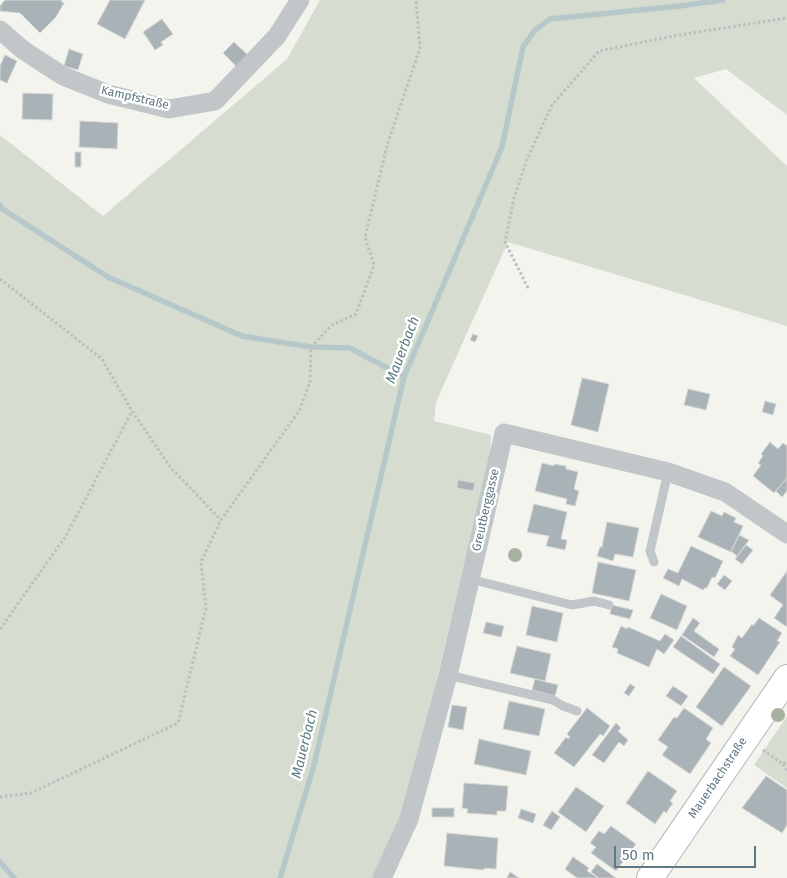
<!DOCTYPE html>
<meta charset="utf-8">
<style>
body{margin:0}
#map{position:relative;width:787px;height:878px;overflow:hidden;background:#f4f4ef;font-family:"Fira Sans",sans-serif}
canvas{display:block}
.scale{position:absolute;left:614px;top:846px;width:142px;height:22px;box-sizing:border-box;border:2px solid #607883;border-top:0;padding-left:6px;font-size:15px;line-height:18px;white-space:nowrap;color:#607883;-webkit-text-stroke:4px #fff;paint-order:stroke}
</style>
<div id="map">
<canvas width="787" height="878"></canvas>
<div class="scale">50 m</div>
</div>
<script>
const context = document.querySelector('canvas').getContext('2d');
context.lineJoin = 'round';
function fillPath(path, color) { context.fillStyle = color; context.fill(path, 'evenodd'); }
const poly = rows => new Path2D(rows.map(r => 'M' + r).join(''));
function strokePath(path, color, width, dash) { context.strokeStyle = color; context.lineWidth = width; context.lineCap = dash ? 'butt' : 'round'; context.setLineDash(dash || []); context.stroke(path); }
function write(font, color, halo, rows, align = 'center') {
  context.font = font + ' "Fira Sans",sans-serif'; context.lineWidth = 5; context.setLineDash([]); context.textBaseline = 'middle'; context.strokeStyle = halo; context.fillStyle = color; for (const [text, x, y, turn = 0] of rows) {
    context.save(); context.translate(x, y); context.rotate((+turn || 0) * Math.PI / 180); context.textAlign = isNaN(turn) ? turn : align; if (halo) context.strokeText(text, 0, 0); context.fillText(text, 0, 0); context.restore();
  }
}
const green = poly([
 [320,0,787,0,787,115,726,69,694,78,787,166,787,326,508,242,436,402,434,421,491,435,490,454,405,814,376,878,0,878,0,135,103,216,287,59],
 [787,716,787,788,754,765]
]);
const stream = poly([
 [0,205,1,208,108,277,242,336,311,347,350,348,404,377],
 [0,862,14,878],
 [280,878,314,765,404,377,502,147,523,47,535,30,550,19,680,6,723,0]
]);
const building = poly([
 [5,0,62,0,61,2,64,3,56,17,40,33,20,13,0,11,0,6,5,0],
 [110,0,145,0,125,39,97,24,110,0],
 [162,19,173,34,161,42,163,45,155,50,143,32,162,19],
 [234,42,250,57,238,68,223,53,234,42],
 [69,49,83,54,78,70,64,66,69,49],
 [5,55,17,61,7,83,0,80,0,66,5,55],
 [23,93,53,94,52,120,22,119,23,93],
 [80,121,118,123,117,149,79,147,80,121],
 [75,152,81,152,81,167,75,167,75,152],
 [473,334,478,336,475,342,470,340,473,334],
 [582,378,609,384,598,432,571,425,582,378],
 [688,389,710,394,706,410,684,405,688,389],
 [765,401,776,404,773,415,762,412,765,401],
 [770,442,778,449,783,443,787,446,787,478,774,493,753,476,761,465,758,463,763,456,761,454,770,442],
 [542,463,554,466,554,464,566,466,566,469,578,472,574,489,579,491,575,506,566,504,567,499,535,491,542,463],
 [787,478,787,491,782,497,776,491,787,478],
 [458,480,475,483,473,491,457,488,458,480],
 [534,504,567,512,561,539,567,540,565,550,546,546,549,536,527,532,534,504],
 [711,511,722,516,724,512,736,518,734,522,743,526,731,552,698,537,711,511],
 [607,522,639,528,633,557,615,554,613,561,597,556,600,547,602,547,607,522],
 [739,535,749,540,737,556,731,551,739,535],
 [746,545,753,550,742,564,735,559,746,545],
 [691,546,723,561,715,578,712,577,707,588,705,588,703,590,682,579,679,586,663,578,668,569,678,573,691,546],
 [598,562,636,570,629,601,592,593,598,562],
 [787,571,787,627,774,618,783,605,770,595,787,571],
 [724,575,732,581,725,590,717,584,724,575],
 [661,594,687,606,677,630,650,618,661,594],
 [612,605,633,610,630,619,610,614,612,605],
 [532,606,563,613,557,642,526,635,532,606],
 [693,618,700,623,694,631,719,649,714,657,682,635,693,618],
 [759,618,782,633,777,641,780,642,758,675,730,656,735,649,732,647,738,635,742,638,752,624,753,626,759,618],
 [486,622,504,626,501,637,483,633,486,622],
 [621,626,627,629,628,627,660,641,665,634,674,640,664,654,657,649,649,667,617,653,618,649,612,647,621,626],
 [681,636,720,664,713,674,673,647,681,636],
 [517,646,551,654,545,681,510,673,517,646],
 [724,667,751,686,722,726,696,707,724,667],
 [535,679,558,685,555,696,532,690,535,679],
 [630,684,635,687,629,696,624,693,630,684],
 [673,686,688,696,681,706,666,696,673,686],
 [509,701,545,709,539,736,503,729,509,701],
 [452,705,467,707,463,730,448,727,452,705],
 [587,708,610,726,603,736,600,734,574,767,554,753,566,737,568,739,570,737,567,734,587,708],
 [684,708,713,728,706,739,711,743,690,774,662,755,668,747,658,740,674,717,677,718,684,708],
 [616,723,621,728,618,731,628,740,624,746,619,742,604,763,592,755,616,723],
 [479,739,531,751,526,775,474,764,479,739],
 [648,771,677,791,670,801,673,803,666,813,664,811,655,824,626,803,648,771],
 [766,776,787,790,787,825,782,833,742,808,766,776],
 [464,783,508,786,506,811,497,811,497,815,467,813,468,809,462,808,464,783],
 [576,787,604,806,586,832,558,812,576,787],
 [432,808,454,808,454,817,432,817,432,808],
 [521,809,536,814,533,823,518,818,521,809],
 [552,811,560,817,551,830,543,825,552,811],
 [611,826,636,844,616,871,591,853,596,847,590,843,599,831,604,834,611,826],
 [447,833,498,838,496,869,484,868,484,870,444,866,447,833],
 [573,857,589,868,587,871,598,878,577,878,565,869,573,857],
 [597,864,616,878,599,878,591,872,597,864],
 [510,872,519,878,507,878,510,872]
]);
const path = poly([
 [0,279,102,359,132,411,171,468,221,520],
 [528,288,505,242,514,198,527,159,552,105,599,51,679,35,787,18],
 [0,629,66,536,132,411],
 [763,750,783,764,787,761],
 [783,764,787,771],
 [0,797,31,793,178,723,206,608,201,562,221,520,299,411,310,382,311,347,332,325,356,314,374,265,365,237,388,142,420,48,416,0]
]);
const lane = poly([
 [654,562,650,551,668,472],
 [470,579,572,605,594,601,609,605],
 [448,675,553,700,563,706,577,711]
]);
const street = poly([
 [0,30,23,50,63,76,108,94,169,109,215,101,277,36,300,0],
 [382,878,409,819,448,675,504,433,668,472,725,492,787,534]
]);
const secondary = poly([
 [650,878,787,678]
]);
const trees = [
 [515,555],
 [778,715]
];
const streetNames = [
 ["Kampfstraße",135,98,13],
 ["Greutberggasse",486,510,-77],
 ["Mauerbachstraße",718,778,-56]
];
const waterNames = [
 ["Mauerbach",403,350,-69],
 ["Mauerbach",305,744,-76]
];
fillPath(green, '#d6dcd0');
strokePath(stream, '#b7c8ca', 5.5);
fillPath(building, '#a9b3b7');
strokePath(building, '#d5d5d2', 1);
strokePath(secondary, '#b3babd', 28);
strokePath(path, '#bcbfc1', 3, [2.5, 2.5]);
strokePath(lane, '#c1c6c8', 9);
strokePath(street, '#c1c6c8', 19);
strokePath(secondary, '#fff', 26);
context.fillStyle = '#a7b1a0';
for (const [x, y] of trees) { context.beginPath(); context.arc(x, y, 7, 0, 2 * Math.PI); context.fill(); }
write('12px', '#607883', '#fff', streetNames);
write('italic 14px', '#5c7c81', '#fff', waterNames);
</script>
